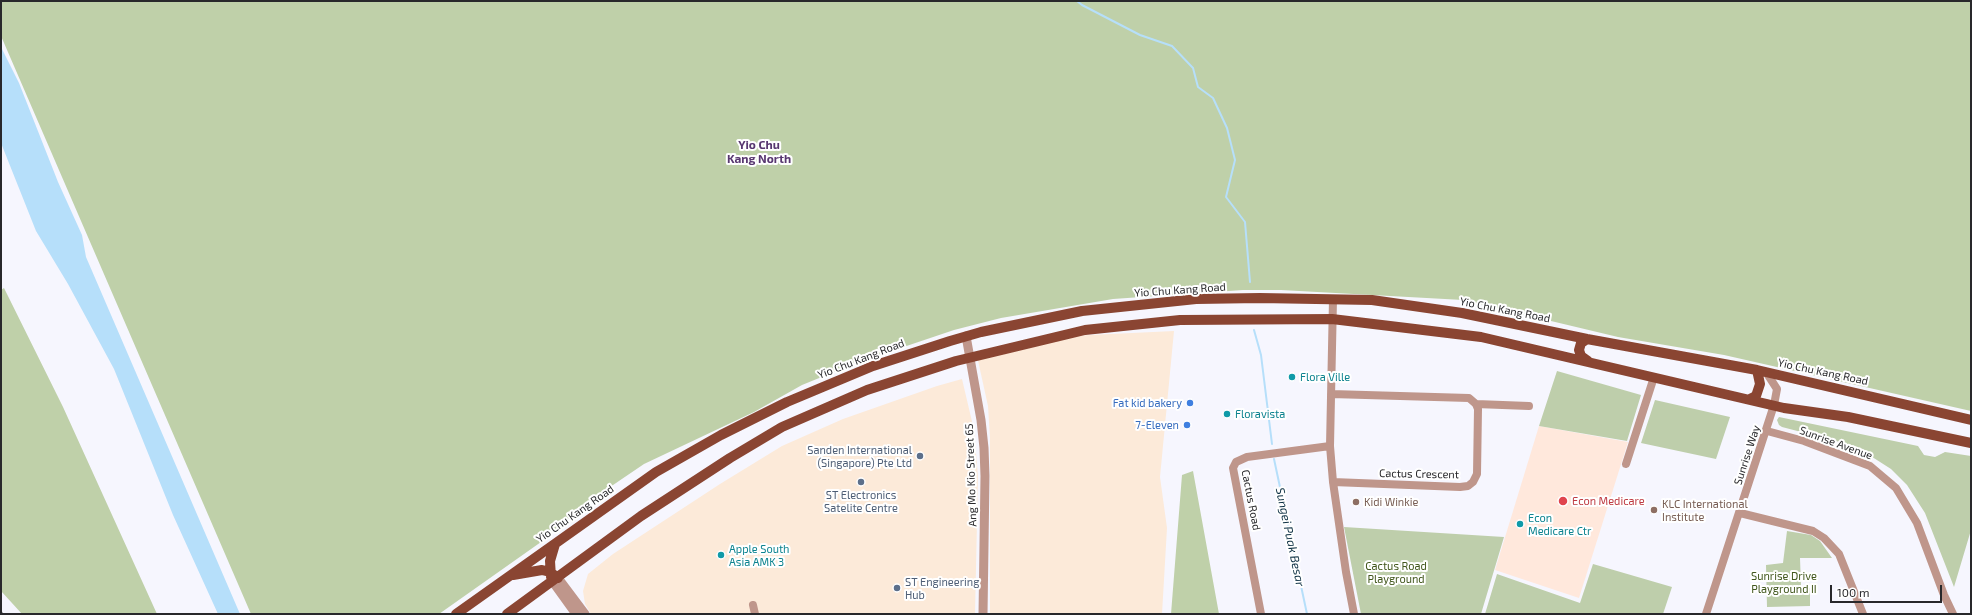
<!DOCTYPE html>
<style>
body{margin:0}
#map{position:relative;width:1972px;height:615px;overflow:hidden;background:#f6f6fe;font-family:"Exo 2",sans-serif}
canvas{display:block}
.frame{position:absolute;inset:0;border:2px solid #28282b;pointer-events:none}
.scale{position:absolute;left:1830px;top:585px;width:112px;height:18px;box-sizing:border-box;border:2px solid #28282b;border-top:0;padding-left:5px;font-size:12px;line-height:14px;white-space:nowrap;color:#28282b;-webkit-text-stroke:3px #fff;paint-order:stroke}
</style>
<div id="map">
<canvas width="1972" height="615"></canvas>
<div class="frame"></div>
<div class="scale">100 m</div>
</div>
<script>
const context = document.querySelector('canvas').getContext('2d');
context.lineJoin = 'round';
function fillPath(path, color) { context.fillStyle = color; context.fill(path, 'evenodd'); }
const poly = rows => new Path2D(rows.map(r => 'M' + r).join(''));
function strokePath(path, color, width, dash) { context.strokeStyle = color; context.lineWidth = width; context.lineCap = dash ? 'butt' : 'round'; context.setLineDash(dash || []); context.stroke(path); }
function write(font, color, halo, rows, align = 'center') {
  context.font = font + ' "Exo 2",sans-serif'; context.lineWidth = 4; context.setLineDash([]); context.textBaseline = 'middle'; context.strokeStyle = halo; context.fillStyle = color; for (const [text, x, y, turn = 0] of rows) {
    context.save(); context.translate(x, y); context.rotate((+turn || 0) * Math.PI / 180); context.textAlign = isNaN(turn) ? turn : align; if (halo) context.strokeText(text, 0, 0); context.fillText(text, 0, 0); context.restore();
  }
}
const industrial = poly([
 [1174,331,1160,477,1167,528,1162,614,990,614,990,438,988,406,977,356,1069,336],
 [962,379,974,430,978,476,975,614,591,614,585,604,583,591,588,574,613,554,720,484,782,446,843,419,937,386]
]);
const medical = poly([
 [1539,426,1628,442,1579,598,1495,570]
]);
const green = poly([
 [1557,371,1641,395,1627,441,1539,426],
 [1655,400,1730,417,1716,459,1641,443],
 [1779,417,1918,446,1924,455,1935,457,1945,452,1971,456,1971,530,1954,587,1925,513,1907,485,1891,469,1855,446,1782,427,1779,425,1777,420],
 [1344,527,1504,537,1481,614,1361,614],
 [1787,531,1811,535,1820,541,1832,558,1800,558,1801,586,1810,588,1810,606,1767,607,1766,565,1783,563],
 [1593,564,1672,587,1663,614,1485,614,1497,574,1580,603]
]);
const forest = poly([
 [1,1,1971,1,1971,411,1724,355,1618,337,1463,300,1281,290,1243,290,1113,299,1001,318,954,330,856,363,802,385,754,412,644,464,588,502,541,542,439,614,251,614,1,36],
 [4,288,63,407,157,614,22,614,1,591,1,290],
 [1193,471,1219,614,1171,614,1182,475]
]);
const water = poly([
 [1,47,19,83,58,182,82,235,86,257,240,614,218,614,173,515,114,369,68,284,36,231,1,143]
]);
const stream = poly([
 [1077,1,1082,5,1140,35,1172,46,1193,68,1198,87,1213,98,1227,128,1235,160,1226,197,1245,222,1250,282],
 [1254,330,1261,355,1272,444],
 [1274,459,1307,614]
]);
const minor = poly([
 [1333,299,1330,446,1333,482,1346,572,1354,614],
 [1331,394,1469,398,1476,404,1478,409,1477,474,1473,482,1468,486,1460,487,1333,482],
 [1476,404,1529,406],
 [1767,431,1804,441,1870,466,1896,488,1917,523,1944,595,1953,614],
 [1626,464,1654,377],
 [1740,513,1813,531,1824,538,1839,554,1863,614],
 [753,605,755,614],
 [1261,614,1233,468,1236,462,1247,457,1330,446],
 [1706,614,1774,405,1777,389,1766,372]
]);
const tertiary = poly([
 [966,336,981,420,984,448,985,476,983,614],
 [558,578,585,614],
 [553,582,576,614]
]);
const primary = poly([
 [1587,339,1581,343,1579,350,1581,356,1588,361],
 [1750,399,1756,396,1760,384,1757,370],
 [513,575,542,570,550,572,558,578],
 [551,577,550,561,555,544],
 [456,614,656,472,721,435,787,402,873,366,950,341,981,332,1082,311,1196,299,1260,298,1372,300,1462,313,1587,339,1757,370,1971,420],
 [507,614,641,516,730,458,782,427,867,390,956,361,1085,330,1180,320,1332,319,1481,337,1784,408,1848,417,1971,443]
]);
const rail = poly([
 [1,612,3,614]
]);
const markers = [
 [1292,377,4,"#0f9aa8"],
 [1190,403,4,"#3f7fe0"],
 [1227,414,4,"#0f9aa8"],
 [1187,425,4,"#3f7fe0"],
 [920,456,4,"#5c6f8a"],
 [861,482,4,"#5c6f8a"],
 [1563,501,5,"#e0444e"],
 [1356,502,4,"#8d6e63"],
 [1654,510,4,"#8d6e63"],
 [1520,524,4,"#0f9aa8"],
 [721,555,4,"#0f9aa8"],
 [897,588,4,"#5c6f8a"]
];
const streetNames = [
 ["Yio Chu Kang Road",1180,290,-4],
 ["Yio Chu Kang Road",1505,310,11],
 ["Yio Chu Kang Road",861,359,-21],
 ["Yio Chu Kang Road",1823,372,12],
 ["Sunrise Avenue",1836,443,20],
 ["Sunrise Way",1747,455,-72],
 ["Cactus Crescent",1419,474,1],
 ["Ang Mo Kio Street 65",971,475,-92],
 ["Cactus Road",1251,500,79],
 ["Yio Chu Kang Road",575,514,-35]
];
const cultureNames = [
 ["Flora Ville",1300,377],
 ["Floravista",1235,414],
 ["Econ",1528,518],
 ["Medicare Ctr",1528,531],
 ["Apple South",729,549],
 ["Asia AMK 3",729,562]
];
const shopNames = [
 ["Fat kid bakery",1182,403],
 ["7-Eleven",1179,425]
];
const serviceNames = [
 ["Sanden International",912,450],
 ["(Singapore) Pte Ltd",912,463],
 ["ST Electronics",861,495,"center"],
 ["Satelite Centre",861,508,"center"],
 ["ST Engineering",905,582,"left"],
 ["Hub",905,595,"left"]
];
const healthNames = [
 ["Econ Medicare",1572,501]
];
const educationNames = [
 ["Kidi Winkie",1364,502],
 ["KLC International",1662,504],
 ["Institute",1662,517]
];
const parkNames = [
 ["Cactus Road",1396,566],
 ["Playground",1396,579],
 ["Sunrise Drive",1784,576],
 ["Playground II",1784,589]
];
const neighbourhoodNames = [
 ["Yio Chu",759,145],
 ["Kang North",759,159]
];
const waterNames = [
 ["Sungei Puak Besar",1290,537,78]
];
fillPath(industrial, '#fcead9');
fillPath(medical, '#ffe8dc');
fillPath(green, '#beceab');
fillPath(forest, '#bfd0a9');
fillPath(water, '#b6dffa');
strokePath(stream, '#b6dffa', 2);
strokePath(minor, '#bf968b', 8);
strokePath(tertiary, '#bf968b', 9);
strokePath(primary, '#8a4532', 10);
strokePath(rail, '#98989e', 2, [2, 4]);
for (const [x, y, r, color] of markers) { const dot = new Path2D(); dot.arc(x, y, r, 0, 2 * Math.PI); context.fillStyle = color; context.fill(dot); strokePath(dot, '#fff', 1.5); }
write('11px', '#28282b', '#fff', streetNames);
write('11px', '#0d838f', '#fff', cultureNames, 'left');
write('11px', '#366cbe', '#fff', shopNames, 'right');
write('11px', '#4e5e75', '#fff', serviceNames, 'right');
write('11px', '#be3a42', '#fff', healthNames, 'left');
write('11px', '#785e54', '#fff', educationNames, 'left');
write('11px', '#42571d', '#fff', parkNames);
write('bold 12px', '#583770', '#fff', neighbourhoodNames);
write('italic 12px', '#0c2f42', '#fff', waterNames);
</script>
